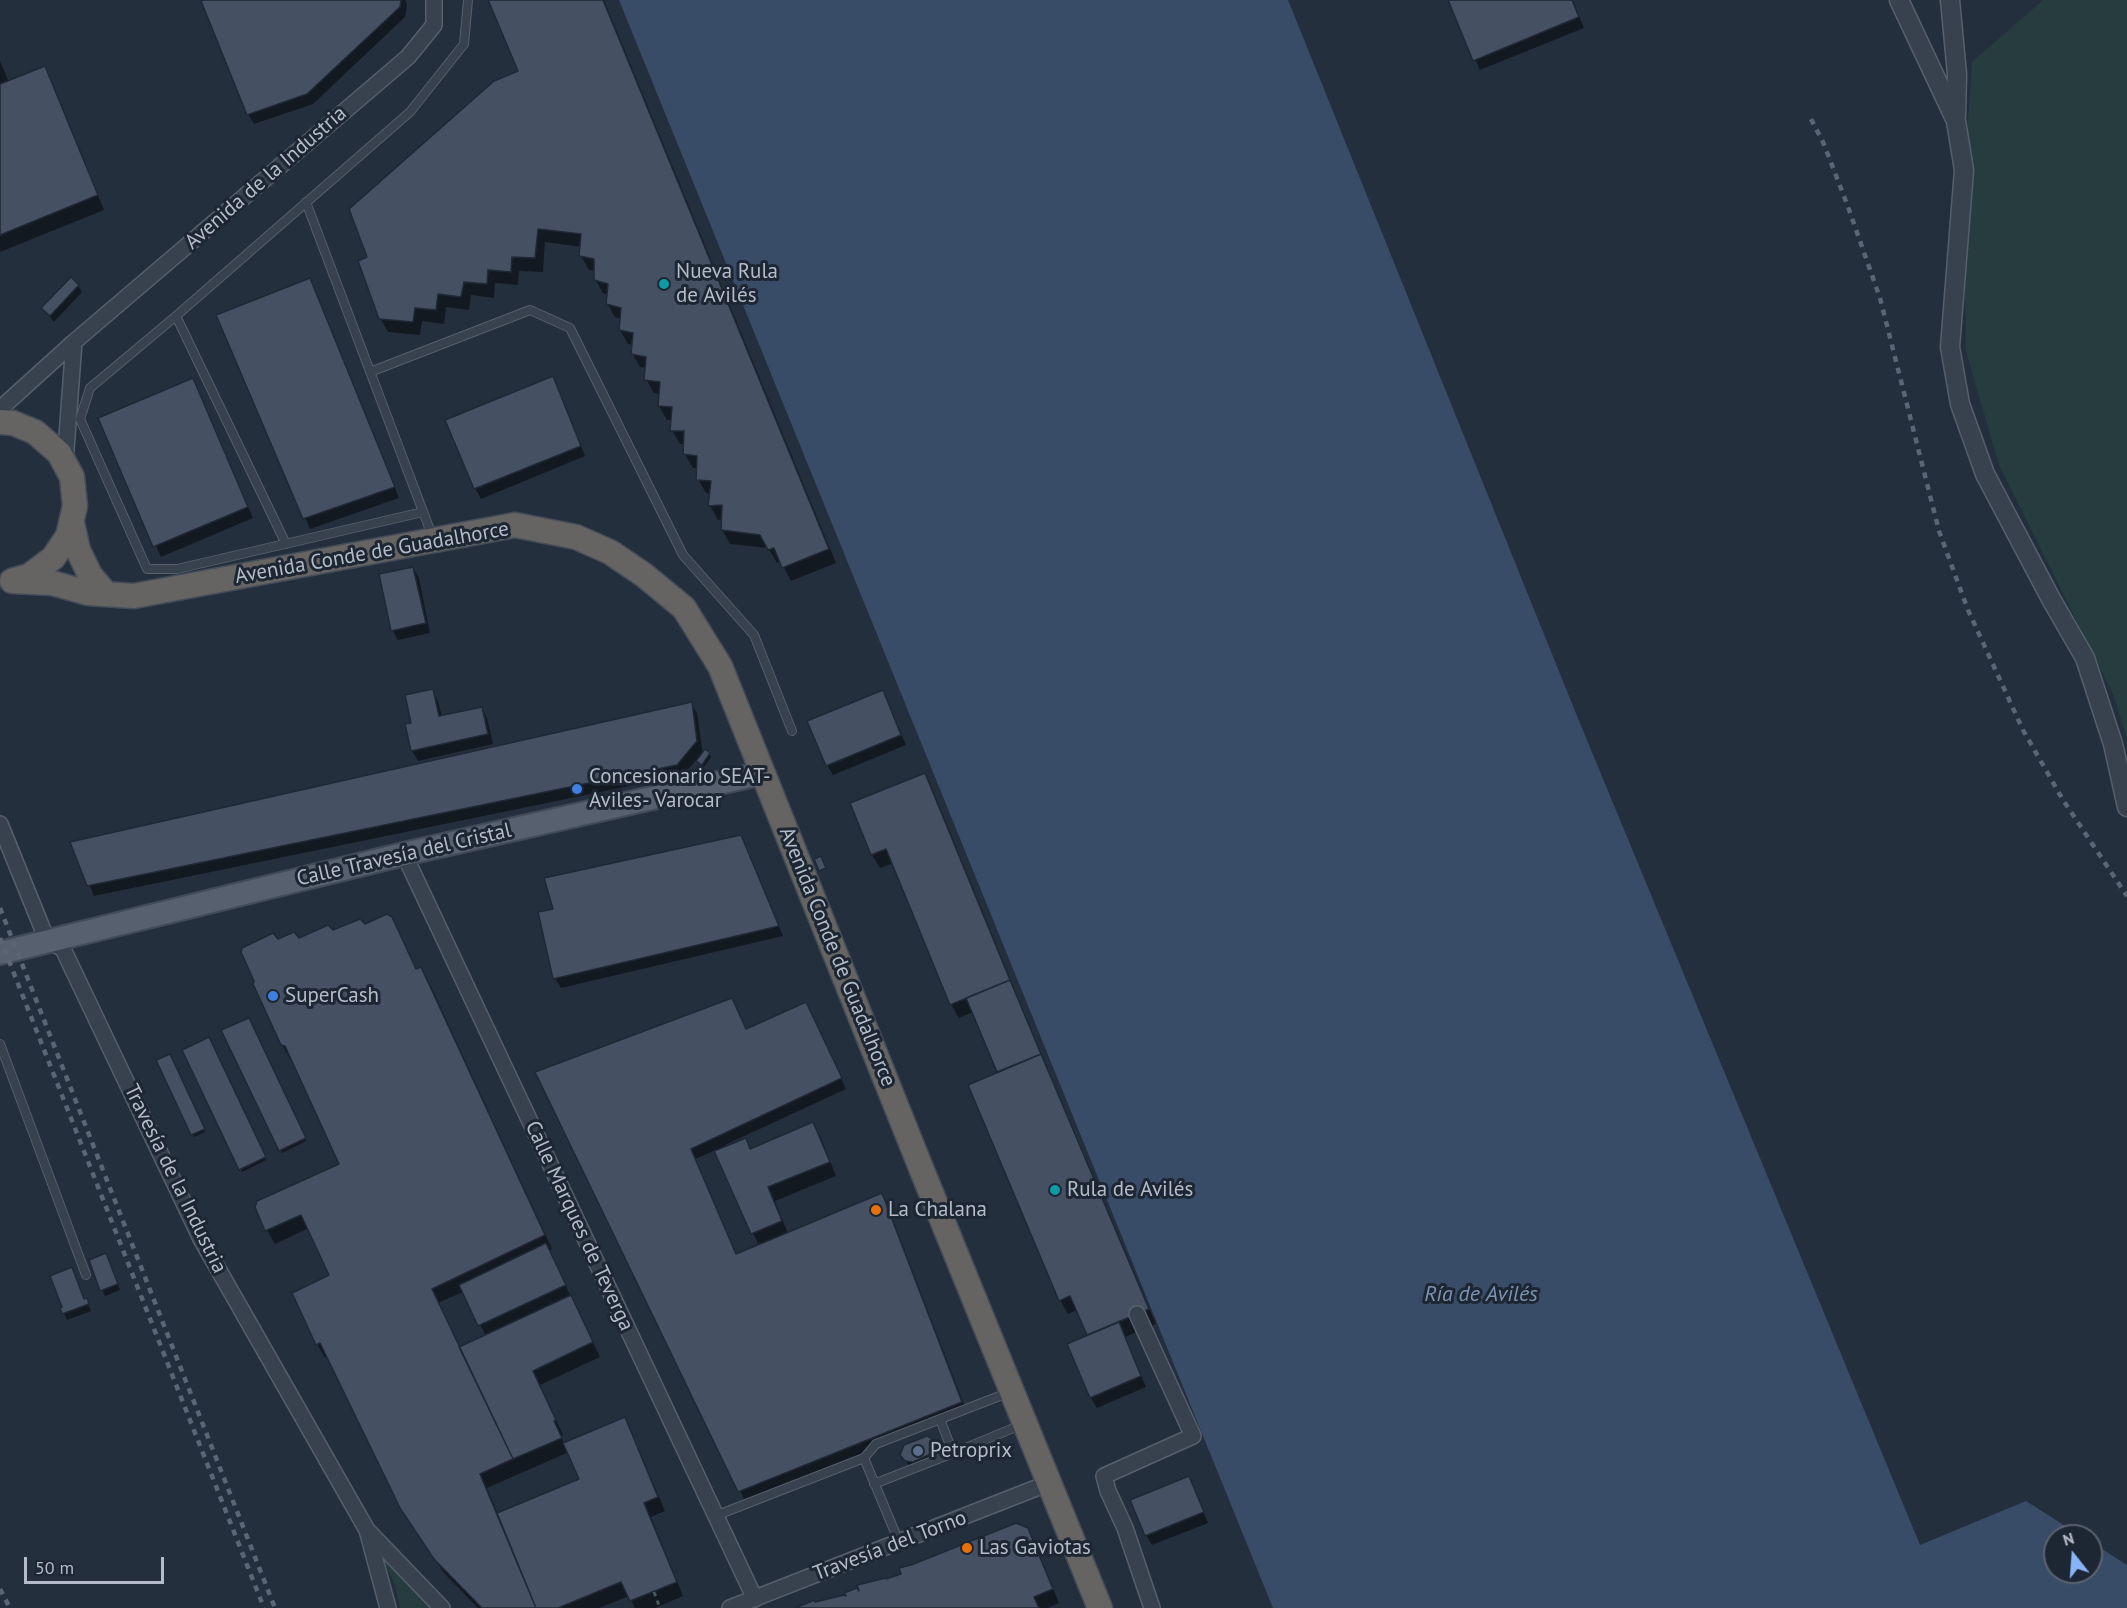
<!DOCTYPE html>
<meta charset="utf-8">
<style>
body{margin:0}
#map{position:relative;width:2127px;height:1608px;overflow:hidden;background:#242f3e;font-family:"PT Sans",sans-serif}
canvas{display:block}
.north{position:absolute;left:2043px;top:1524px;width:60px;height:60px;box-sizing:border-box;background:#1d2633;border:2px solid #59626f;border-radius:50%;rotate:343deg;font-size:16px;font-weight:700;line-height:24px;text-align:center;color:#b4bcc9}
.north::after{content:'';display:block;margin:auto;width:21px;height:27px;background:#8ab4f8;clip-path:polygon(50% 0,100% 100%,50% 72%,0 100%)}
.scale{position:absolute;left:24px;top:1557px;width:140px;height:27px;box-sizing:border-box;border:3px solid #b4bcc9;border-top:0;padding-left:8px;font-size:18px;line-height:21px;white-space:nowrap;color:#b4bcc9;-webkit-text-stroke:4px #1d2633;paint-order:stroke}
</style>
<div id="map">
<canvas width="2127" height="1608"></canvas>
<div class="north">N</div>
<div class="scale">50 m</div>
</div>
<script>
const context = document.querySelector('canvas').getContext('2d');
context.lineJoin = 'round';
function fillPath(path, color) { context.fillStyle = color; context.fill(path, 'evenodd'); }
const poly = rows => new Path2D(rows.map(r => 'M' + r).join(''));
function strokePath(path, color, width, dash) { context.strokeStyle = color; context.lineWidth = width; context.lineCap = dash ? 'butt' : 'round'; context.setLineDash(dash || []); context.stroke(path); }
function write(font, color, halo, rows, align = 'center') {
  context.font = font + ' "PT Sans",sans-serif'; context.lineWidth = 6; context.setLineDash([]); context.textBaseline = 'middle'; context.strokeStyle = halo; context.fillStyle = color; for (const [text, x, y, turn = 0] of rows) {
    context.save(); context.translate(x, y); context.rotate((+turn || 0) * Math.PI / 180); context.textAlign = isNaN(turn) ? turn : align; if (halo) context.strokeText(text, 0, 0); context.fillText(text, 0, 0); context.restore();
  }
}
const green = poly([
 [2043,0,2127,0,2127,739,2113,694,1999,465,1966,351,1963,196,1972,62],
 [378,1547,436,1608,400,1608,396,1588]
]);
const water = poly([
 [619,0,1288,0,1577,716,1920,1545,2026,1501,2081,1536,2055,1536,2055,1572,2091,1572,2091,1542,2127,1565,2127,1608,1273,1608]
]);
const shadow = poly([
 [208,0,405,0,407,4,405,17,313,104,254,124,248,114],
 [490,0,604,0,836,563,791,581,781,562,777,563,768,548,730,544,722,530,723,519,718,520,710,506,711,494,706,493,698,479,698,468,693,468,685,454,685,444,680,444,672,430,673,420,667,420,659,406,660,394,654,393,646,379,647,368,640,367,632,353,633,345,628,344,620,330,622,319,615,317,607,303,608,295,603,293,595,279,596,271,589,270,581,256,582,247,545,242,543,272,519,271,518,285,495,283,494,298,471,295,469,310,446,307,444,324,422,321,420,335,388,332,380,318,369,258,520,72],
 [1449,0,1573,0,1584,28,1480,70],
 [0,61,9,82,44,68,52,82,104,210,0,252],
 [310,279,315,290,399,498,310,529,218,316],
 [78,286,82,292,54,322,43,308],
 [193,380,253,518,161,557,100,419],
 [558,388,585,456,481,499,475,488],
 [413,568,419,578,430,633,398,640,392,630],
 [432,691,438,701,442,717,482,708,487,718,493,744,418,761,412,751,407,725,413,724],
 [883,692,906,745,833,775,827,765],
 [691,703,697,713,703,755,709,754,711,757,704,767,697,759,683,775,94,896,72,843],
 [924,775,932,788,1046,1066,1156,1324,1125,1337,1146,1387,1097,1408,1091,1398,1089,1336,1077,1310,1068,1314,1060,1300,999,1073,973,1012,959,1018,951,1004,894,863,880,868,872,855,852,804],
 [740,836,783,936,561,988,555,978,555,911],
 [391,918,417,970,421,969,429,982,552,1249,549,1251,600,1357,540,1385,563,1435,561,1436,564,1444,624,1419,632,1433,665,1511,651,1517,683,1596,655,1608,635,1608,629,1596,599,1608,478,1608,444,1573,410,1522,329,1356,325,1358,317,1344,331,1276,309,1228,275,1244,267,1230,341,1164,293,1060,290,1059,282,1045,278,941,299,940,364,926],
 [463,1292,486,1336,459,1348,438,1303],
 [569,1452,581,1480,498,1514,487,1488],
 [811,1014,846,1089,725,1145,726,1148,745,1140,751,1150,813,1124,821,1138,836,1176,775,1201,788,1234,881,1195,887,1205,967,1412,745,1501,537,1073,746,1030],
 [716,1150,759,1246,736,1255,695,1159],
 [248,1020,306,1141,282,1153,223,1031],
 [209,1039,266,1160,242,1172,184,1050],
 [169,1056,205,1132,194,1137,158,1061],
 [109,1261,120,1290,105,1296,102,1290],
 [86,1300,91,1311,67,1320,62,1309],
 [935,1445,939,1452,936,1460,910,1467,902,1455],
 [1189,1478,1208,1523,1152,1545,1146,1535],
 [1027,1529,1035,1544,1059,1603,1048,1608,799,1608,847,1596,846,1594,860,1588,887,1581]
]);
const building = poly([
 [204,0,401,0,400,7,307,94,247,115,201,1,204,0],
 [488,0,603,0,829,549,782,568,774,548,768,550,760,535,721,530,722,505,708,506,711,481,696,480,697,456,683,454,684,431,670,431,672,407,658,406,660,382,644,380,646,357,631,354,633,333,619,330,621,308,606,304,608,284,594,280,594,259,579,256,581,234,538,229,535,258,512,257,511,272,488,270,487,284,464,282,461,297,438,294,436,310,415,308,413,322,379,319,358,261,367,257,349,209,494,81,518,71,488,0],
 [1448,0,1572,0,1579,17,1473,61,1448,0],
 [45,66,98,195,0,235,0,84,45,66],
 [71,277,79,285,50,316,41,308,71,277],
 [310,278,395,487,303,519,216,315,310,278],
 [553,376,581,446,474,489,445,420,553,376],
 [193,378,248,507,153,547,98,418,193,378],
 [413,567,426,623,391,631,379,574,413,567],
 [433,689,439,716,482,707,488,734,411,751,405,724,411,723,405,695,433,689],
 [883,690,901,735,826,766,807,721,883,690],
 [692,702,697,741,677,765,87,886,70,842,692,702],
 [705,749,710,753,702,765,696,761,705,749],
 [925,773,1010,980,950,1005,886,849,871,855,850,803,925,773],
 [741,835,779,926,553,979,538,912,553,909,544,878,741,835],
 [821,856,826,868,819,871,814,859,821,856],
 [387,914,392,917,416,969,421,967,545,1235,432,1289,513,1459,480,1474,536,1608,482,1608,434,1559,400,1508,320,1343,316,1345,292,1293,329,1275,301,1215,265,1231,255,1207,257,1201,339,1164,285,1046,281,1045,253,984,254,981,241,952,242,948,273,933,278,939,294,932,299,938,328,925,333,930,360,919,365,924,387,914],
 [1010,980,1041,1054,997,1072,966,998,1010,980],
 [732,998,746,1029,806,1002,842,1078,691,1149,736,1254,882,1193,962,1402,738,1492,535,1072,732,998],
 [249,1018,306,1138,279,1151,221,1030,249,1018],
 [209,1037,266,1157,239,1170,182,1050,209,1037],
 [170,1054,205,1129,191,1135,156,1060,170,1054],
 [1041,1054,1149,1309,1087,1335,1070,1296,1059,1301,968,1085,1041,1054],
 [813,1122,830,1162,768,1187,782,1221,751,1234,714,1151,746,1138,750,1149,813,1122],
 [546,1243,566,1285,478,1326,459,1285,546,1243],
 [106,1253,118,1284,100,1291,89,1260,106,1253],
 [72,1267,84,1299,87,1298,89,1304,62,1314,60,1308,62,1307,50,1276,72,1267],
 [571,1295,593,1342,533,1371,556,1420,554,1421,562,1438,513,1459,459,1347,571,1295],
 [1119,1322,1141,1376,1090,1398,1067,1344,1119,1322],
 [625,1417,658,1497,644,1503,677,1582,630,1601,621,1582,558,1608,536,1608,497,1513,579,1479,563,1443,625,1417],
 [927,1436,931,1438,936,1444,933,1453,913,1462,905,1461,900,1455,904,1445,927,1436],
 [1189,1476,1204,1512,1145,1536,1130,1500,1189,1476],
 [1016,1523,1028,1528,1053,1589,1034,1597,1039,1608,795,1608,815,1600,815,1602,844,1595,846,1596,844,1593,857,1588,859,1591,857,1585,886,1578,886,1579,901,1574,899,1568,911,1565,1016,1523]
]);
const path = poly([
 [654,1592,660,1608]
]);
const service = poly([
 [306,202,433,538],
 [176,316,286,544],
 [370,372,530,310,570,328,683,555,754,635,792,731],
 [423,512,177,569,147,569,80,419,90,388,176,316,410,112,464,44,468,0],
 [0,1044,86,1275],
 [940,1419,953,1453,1021,1425],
 [864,1458,899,1542],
 [874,1484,953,1453],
 [715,1516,864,1458,876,1444,1010,1392]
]);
const minor = poly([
 [0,409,74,342,408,57,434,25,434,0],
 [65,463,74,342],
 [0,824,47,940,63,949,201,1239,367,1530,388,1608],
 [404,854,755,1599],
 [1137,1314,1193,1436,1104,1476,1108,1491,1125,1528,1152,1608],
 [369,1532,442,1608],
 [730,1608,1049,1483]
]);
const tertiary = poly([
 [1899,0,1956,121,1964,170,1950,347,1960,404,1985,474,2051,599,2085,658,2113,744,2127,807],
 [1950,0,1957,74,1956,116]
]);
const primary = poly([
 [0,953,404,854,763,773]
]);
const trunk = poly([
 [0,422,13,423,35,432,59,453,72,477,75,506,68,536,53,558,29,576,14,580],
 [72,523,78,550,90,575,106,594],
 [12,581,52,583,88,593,134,596,515,525,576,537,610,552,644,575,684,608,720,666,921,1168,1100,1608]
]);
const rail = poly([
 [1811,119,1823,142,1847,204,1880,298,1939,531,1968,610,2023,730,2063,800,2127,896],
 [0,908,275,1608],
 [0,938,264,1608],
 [0,1589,10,1608]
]);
const markers = [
 [664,284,6,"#0f9aa8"],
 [577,789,6,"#3f7fe0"],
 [273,996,6,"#3f7fe0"],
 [1055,1190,6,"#0f9aa8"],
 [876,1210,6,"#e8710a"],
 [918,1451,6,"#5c6f8a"],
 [967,1548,6,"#e8710a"]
];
const streetNames = [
 ["Avenida de la Industria",266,178,-41],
 ["Avenida Conde de Guadalhorce",372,553,-10],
 ["Calle Travesía del Cristal",404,855,-13],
 ["Avenida Conde de Guadalhorce",837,957,68],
 ["Travesía de la Industria",175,1179,64],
 ["Calle Marques de Teverga",579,1226,65],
 ["Travesía del Torno",890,1546,-21]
];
const poiNames = [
 ["Nueva Rula",676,272],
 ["de Avilés",676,296],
 ["Concesionario SEAT-",589,777],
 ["Aviles- Varocar",589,801],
 ["SuperCash",285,996],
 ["Rula de Avilés",1067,1190],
 ["La Chalana",888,1210],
 ["Petroprix",930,1451],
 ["Las Gaviotas",979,1548]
];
const waterNames = [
 ["Ría de Avilés",1481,1295]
];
fillPath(green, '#263c3f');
fillPath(water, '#394c67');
fillPath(shadow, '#0007');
fillPath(building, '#455162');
strokePath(building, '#1f2835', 1.5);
strokePath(service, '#565f6c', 10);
strokePath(minor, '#565f6c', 18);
strokePath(tertiary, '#565f6c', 21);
strokePath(primary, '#414a57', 26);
strokePath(trunk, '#434c59', 27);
strokePath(path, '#44595c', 3, [4.5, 4.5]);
strokePath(service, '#38414e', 8);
strokePath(minor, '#38414e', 15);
strokePath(tertiary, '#38414e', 18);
strokePath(primary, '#56606e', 22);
strokePath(trunk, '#656462', 24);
strokePath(rail, '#5a6575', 4.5, [6, 6]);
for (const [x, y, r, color] of markers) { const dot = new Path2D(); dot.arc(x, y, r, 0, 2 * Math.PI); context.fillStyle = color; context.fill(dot); strokePath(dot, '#1d2633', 2); }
write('21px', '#b4bcc9', '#1d2633', streetNames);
write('21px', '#b4bcc9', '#1d2633', poiNames, 'left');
write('italic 22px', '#7c92b1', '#1d2633', waterNames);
</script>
